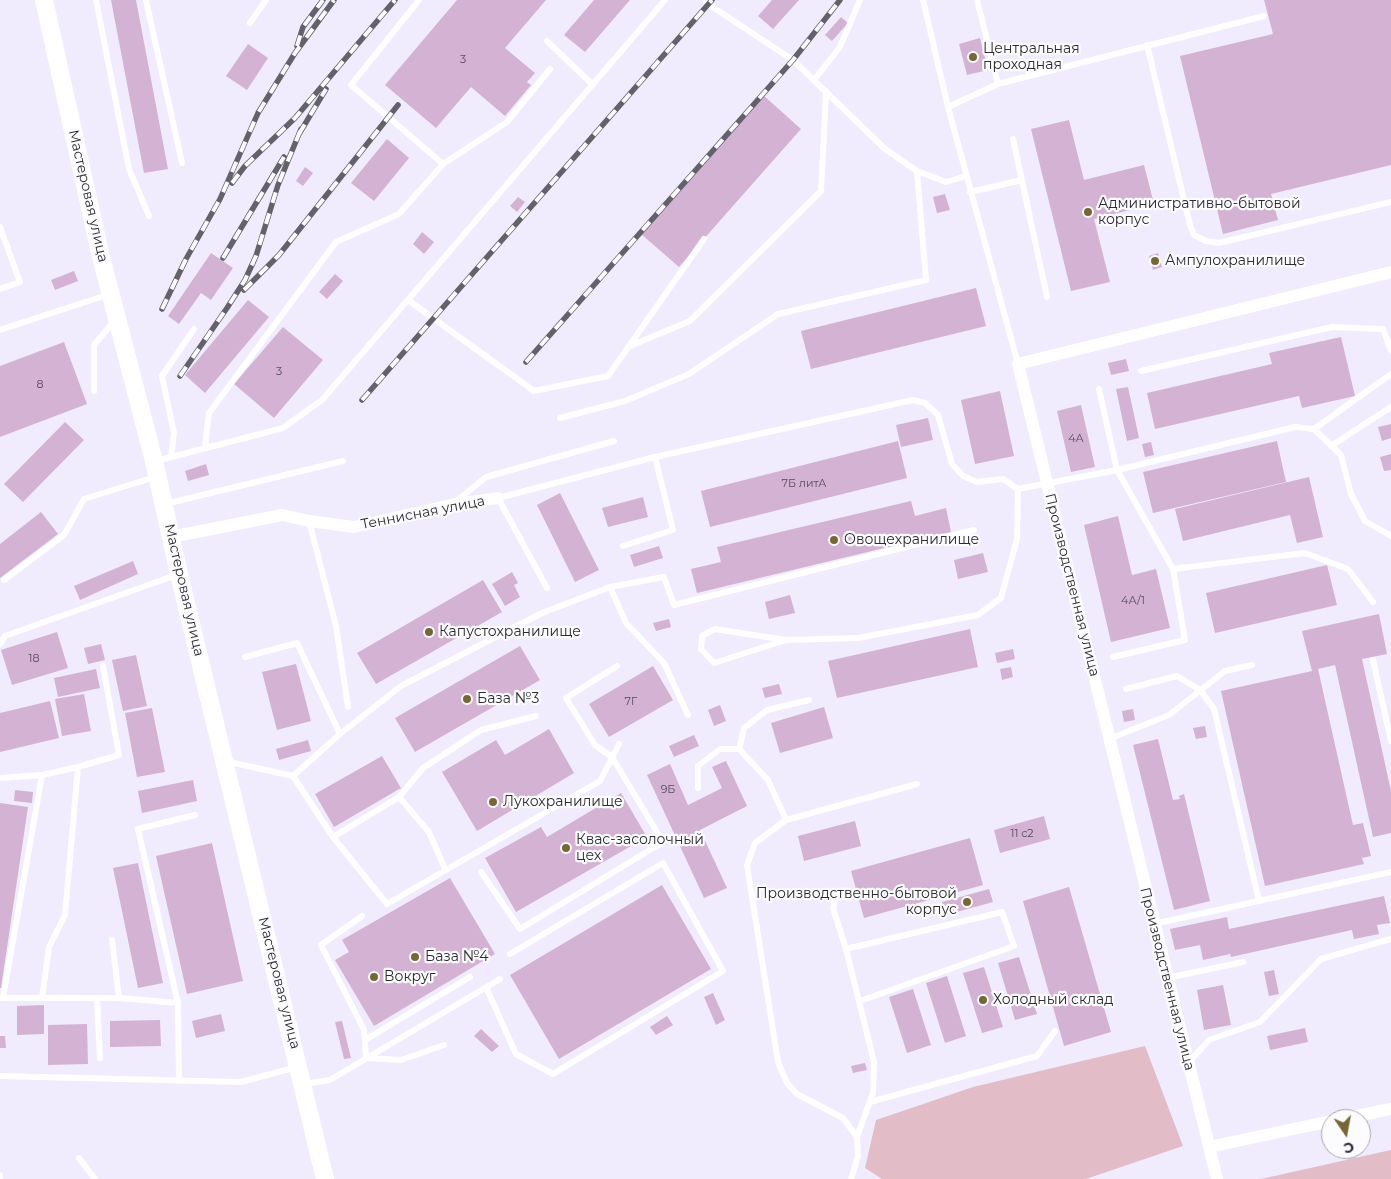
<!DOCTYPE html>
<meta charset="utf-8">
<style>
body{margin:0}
#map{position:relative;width:1391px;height:1179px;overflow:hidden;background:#f0ecfd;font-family:Montserrat,sans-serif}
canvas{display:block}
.north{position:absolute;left:1321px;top:1109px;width:50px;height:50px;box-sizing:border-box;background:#fcfcff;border:1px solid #a9a8ad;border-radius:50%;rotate:168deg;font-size:14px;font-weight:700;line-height:20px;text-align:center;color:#2c2b31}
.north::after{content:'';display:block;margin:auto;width:18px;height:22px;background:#786735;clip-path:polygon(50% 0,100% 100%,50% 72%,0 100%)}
</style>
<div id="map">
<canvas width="1391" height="1179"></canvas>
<div class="north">С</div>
</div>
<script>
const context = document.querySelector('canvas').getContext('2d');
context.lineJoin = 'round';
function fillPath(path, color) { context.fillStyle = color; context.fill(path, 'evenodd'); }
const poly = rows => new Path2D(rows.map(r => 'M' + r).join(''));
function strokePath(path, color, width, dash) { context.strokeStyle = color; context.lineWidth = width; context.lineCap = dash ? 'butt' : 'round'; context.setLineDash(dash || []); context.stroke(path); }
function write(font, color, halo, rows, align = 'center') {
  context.font = font + ' Montserrat,sans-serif'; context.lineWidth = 4.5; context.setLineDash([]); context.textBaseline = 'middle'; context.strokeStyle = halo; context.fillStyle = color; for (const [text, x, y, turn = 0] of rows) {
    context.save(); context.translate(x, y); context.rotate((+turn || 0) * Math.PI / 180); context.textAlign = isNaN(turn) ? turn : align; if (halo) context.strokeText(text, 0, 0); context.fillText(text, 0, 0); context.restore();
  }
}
const green = poly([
 [1145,1046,1183,1146,1086,1179,882,1179,865,1168,876,1120,973,1087],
 [1391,1150,1391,1179,1261,1179]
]);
const building = poly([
 [111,0,136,0,168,169,144,173],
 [457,0,546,0,505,48,535,73,527,82,531,85,505,116,471,87,436,128,385,85],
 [594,0,630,0,585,52,564,35],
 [772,0,799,0,773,29,758,16],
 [1264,0,1391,0,1391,165,1271,194,1278,220,1223,234,1180,56,1273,34],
 [841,17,848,23,832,41,825,35],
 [980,38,988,70,967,75,959,44],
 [248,44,268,58,247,90,226,76],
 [763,95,801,129,679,267,641,234],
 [1069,120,1084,180,1144,165,1154,204,1094,219,1110,282,1071,291,1031,129],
 [387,139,409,158,374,201,351,183],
 [305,167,313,173,303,186,296,181],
 [945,194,950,210,937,213,933,197],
 [518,197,525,202,517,212,510,206],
 [422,232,434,242,424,254,413,244],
 [211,253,233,268,211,300,201,293,179,324,168,316],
 [1158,253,1162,267,1153,270,1149,256],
 [74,271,78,281,55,290,51,280],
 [335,274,343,281,327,299,319,292],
 [976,288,986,326,811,369,801,331],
 [248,300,269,317,205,393,185,375],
 [283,327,323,360,274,418,234,384],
 [1341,337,1355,396,1302,408,1299,396,1155,429,1147,393,1272,364,1269,353],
 [64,342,87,404,0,437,0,366],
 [1126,359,1129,371,1111,375,1108,363],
 [1128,387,1139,438,1127,441,1116,389],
 [1000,391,1014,456,975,464,961,400],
 [1081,405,1095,467,1071,472,1057,411],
 [928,418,933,440,901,447,896,425],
 [65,422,84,440,23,502,4,484],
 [1391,424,1391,438,1382,441,1378,427],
 [898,441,907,478,710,527,701,491],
 [1277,441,1286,482,1153,513,1143,472],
 [1151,442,1154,455,1145,457,1142,444],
 [1391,454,1391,470,1384,471,1380,457],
 [206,464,209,475,188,481,185,471],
 [1309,477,1323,537,1297,543,1290,515,1183,541,1175,509],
 [560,493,599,570,575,582,537,505],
 [643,497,648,517,608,527,602,508],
 [911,501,915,516,946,508,951,532,697,593,691,569,721,562,717,547],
 [41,512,58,534,0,578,0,544],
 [1118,516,1132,575,1156,569,1170,628,1111,642,1084,525],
 [659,546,663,558,634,567,630,555],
 [983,553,988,572,958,579,954,560],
 [133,561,138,574,80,600,74,586],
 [1327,565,1337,605,1215,633,1206,593],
 [512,572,518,583,514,585,520,597,505,606,492,584],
 [483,580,502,612,376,684,357,653],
 [790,595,795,613,769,619,765,602],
 [1379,614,1387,654,1362,659,1391,791,1391,833,1373,837,1335,665,1318,669,1353,825,1363,823,1371,856,1362,858,1364,864,1265,886,1221,691,1312,671,1302,631],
 [669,619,671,627,656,631,653,623],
 [970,629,978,667,837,698,828,661],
 [57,632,68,668,12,685,1,650],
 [101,644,105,660,88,664,84,648],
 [520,646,540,680,415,752,395,718],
 [1013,649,1015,659,997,663,995,653],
 [136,655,147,706,123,711,112,660],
 [296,664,311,721,277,730,262,672],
 [653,666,673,700,609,737,589,704],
 [1011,667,1013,677,1002,680,1000,669],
 [96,669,100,688,58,697,54,678],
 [779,684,782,694,765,698,762,688],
 [84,694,91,731,62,736,55,699],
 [50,701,59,738,0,752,0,713],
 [720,705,726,721,714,726,708,710],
 [824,707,833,738,780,753,771,723],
 [152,708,165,772,137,777,125,713],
 [1133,709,1135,720,1124,722,1122,711],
 [1205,726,1207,737,1196,739,1193,728],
 [549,729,574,773,477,831,442,772,496,740,505,755],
 [694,735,699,746,674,757,669,746],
 [1158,739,1173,800,1180,799,1179,796,1184,794,1210,901,1174,910,1133,745],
 [308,740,311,751,279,760,276,749],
 [382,756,401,788,334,827,315,794],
 [726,761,747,806,700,830,727,888,704,898,647,775,670,764,688,805,722,788,712,767],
 [193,780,197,801,142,813,138,791],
 [15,790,33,792,32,803,14,801],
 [621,793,647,837,516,912,485,858,541,827,547,837],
 [0,803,28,807,1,988,0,988],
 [1044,816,1050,839,1000,853,994,830],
 [855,821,861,846,804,861,798,836],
 [970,838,983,885,864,918,851,871],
 [212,843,243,981,187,994,156,856],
 [138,863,163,983,138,988,113,868],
 [450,878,495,954,374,1026,335,960,349,952,342,940],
 [662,885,711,969,559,1059,510,975],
 [1069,887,1111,1032,1064,1046,1023,901],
 [989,889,993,902,946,915,942,902],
 [1384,896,1390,923,1377,925,1379,934,1354,939,1352,930,1231,957,1230,954,1203,960,1200,945,1175,950,1170,929,1227,917,1229,929],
 [1019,957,1037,1014,1015,1020,998,963],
 [984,967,1003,1027,982,1033,963,973],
 [1274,970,1279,994,1269,996,1264,972],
 [947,976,966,1036,945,1043,926,983],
 [1223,985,1231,1025,1204,1030,1197,990],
 [913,989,931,1045,907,1053,889,997],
 [713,993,725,1020,716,1025,704,997],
 [44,1005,44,1034,17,1035,17,1006],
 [221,1014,225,1031,196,1038,192,1021],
 [667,1016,673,1025,656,1035,650,1027],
 [160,1020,161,1046,110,1047,110,1021],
 [342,1021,351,1058,344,1059,335,1022],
 [87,1024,88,1064,48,1065,48,1025],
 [1305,1028,1308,1042,1270,1050,1267,1036],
 [481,1029,499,1046,492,1052,474,1036],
 [0,1036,5,1036,6,1048,0,1048],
 [865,1063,867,1070,853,1073,851,1066]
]);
const service = poly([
 [96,0,129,169,149,216],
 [146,0,182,163],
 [705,0,708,4,793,60,885,149,917,171,946,182,966,176],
 [923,0,948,107],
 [977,0,998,84],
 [250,23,266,0],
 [547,41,593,85],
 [1147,45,1190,225,1194,235,1206,241,1219,243,1391,202],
 [814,80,840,47,860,0],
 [1013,139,1047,297],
 [443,164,507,122,550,69],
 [970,192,1022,180],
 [0,227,20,282,0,289],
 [408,300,534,391,608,376,704,239],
 [0,330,110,294],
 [630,346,690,321,821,191,826,91],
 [1018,364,948,107,998,84,1264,16],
 [1141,371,1332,327,1383,329,1391,351],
 [1099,389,1117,470,1173,569,1185,640,1113,657],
 [94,391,94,345,115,320],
 [560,418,625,401,689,374,778,314,926,280,917,171],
 [1314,429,1391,374],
 [1331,446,1391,407],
 [205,447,209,413,336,242,399,214,443,164,351,85,419,0],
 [171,457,174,433,162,376,194,329],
 [156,461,283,428,322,400,665,0],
 [1018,489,1117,470,1295,427,1314,429,1341,455,1351,494,1365,521,1391,536],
 [454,503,486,477,614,441],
 [165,504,343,461],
 [309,521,336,626,348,707],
 [623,546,673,530,655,457],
 [1173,569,1305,553,1348,569,1373,602],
 [4,580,64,535,84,499,155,477],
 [610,587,626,623,664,663,688,715],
 [547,588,498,498,655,457,913,400,925,403,938,415,952,464,963,476,977,482,1003,479,1018,489,1017,539,1001,598,978,615,858,638,786,640,714,663,701,649,702,636,715,629,786,640],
 [0,644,5,636,179,574],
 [245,657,297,643,340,734],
 [1373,660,1391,741],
 [1126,689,1177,676,1200,690,1214,709,1259,901],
 [1109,739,1169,715,1225,671,1252,665],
 [739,749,744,728,767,710,809,700],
 [225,761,293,776,333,837,399,797,423,768,481,730,536,716],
 [293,776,340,734,401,686,542,613,610,587,664,577,674,605,974,530],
 [0,778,42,775,78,767,119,755,103,666],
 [698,788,698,766,720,749,739,749,768,780,786,820],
 [399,797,429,832,445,869],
 [333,837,387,904,600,781,619,744],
 [481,872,520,929,663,842,612,757,595,745,566,698,617,666],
 [845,893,835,900,833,908,846,949,874,1062,873,1093,857,1137],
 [362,916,321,945,364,1030,366,1058,401,1060,444,1045],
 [1154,924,1391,872],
 [112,940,119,998],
 [846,949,1002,912,1014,946,860,1001],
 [1167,978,1243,962],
 [486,987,516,1054,553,1074,723,971,663,863,510,954],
 [0,998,119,998,178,1003,179,1081],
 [3,998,42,775],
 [42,998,49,947,65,915,78,767],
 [97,998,100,1058],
 [178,1003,138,829,195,815],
 [365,1040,470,977],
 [1189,1062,1209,1040,1260,1022,1321,959,1391,939],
 [0,1076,241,1082,297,1067],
 [304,1084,330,1080,500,979],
 [870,1102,1037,1056,1055,1031],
 [79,1158,95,1179],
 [0,1175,0,1179],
 [851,1179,858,1156,857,1137,843,1118,797,1094,787,1083,778,1062,747,865,755,843,786,820,917,784]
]);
const minor = poly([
 [171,537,282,515,309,521,354,527,451,505,498,498],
 [1342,1119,1391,1109],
 [1209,1147,1331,1121],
 [1217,1179,1018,364,1391,272]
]);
const secondary = poly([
 [44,0,101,257,154,461,179,574,325,1179]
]);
const rail = poly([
 [297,46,303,27,323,0],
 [299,134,326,89],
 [232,183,245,166,295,118,395,0],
 [223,258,284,157],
 [244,290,279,255,398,105],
 [162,309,186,259,220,199,258,113,295,53,334,0],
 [526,362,793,60,840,0],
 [180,376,227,308,245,280,256,256,278,185,301,129],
 [362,400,712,0]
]);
const markers = [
 [973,57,5,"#786735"],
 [1088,212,5,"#786735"],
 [1155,261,5,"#786735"],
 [834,540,5,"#786735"],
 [429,632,5,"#786735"],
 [467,699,5,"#786735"],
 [493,802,5,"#786735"],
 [566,848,5,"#786735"],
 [967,902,5,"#786735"],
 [415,957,5,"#786735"],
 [374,977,5,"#786735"],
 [983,1000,5,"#786735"]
];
const numberNames = [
 ["3",463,60],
 ["3",279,372],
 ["8",40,385],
 ["4А",1076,439],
 ["7Б литА",804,484],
 ["4А/1",1133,601],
 ["18",34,659],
 ["7Г",631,702],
 ["9Б",668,790],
 ["11 с2",1022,834]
];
const poiNames = [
 ["Центральная",983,49],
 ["проходная",983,65],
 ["Административно-бытовой",1098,204],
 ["корпус",1098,220],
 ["Ампулохранилище",1165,261],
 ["Овощехранилище",844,540],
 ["Капустохранилище",439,632],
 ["База №3",477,699],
 ["Лукохранилище",503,802],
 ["Квас-засолочный",576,840],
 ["цех",576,856],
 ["Производственно-бытовой",957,894,"right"],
 ["корпус",957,910,"right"],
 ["База №4",425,957],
 ["Вокруг",384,977],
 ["Холодный склад",993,1000]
];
const streetNames = [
 ["Мастеровая улица",88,196,77],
 ["Теннисная улица",423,513,-11],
 ["Производственная улица",1072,585,76],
 ["Мастеровая улица",184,590,77],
 ["Производственная улица",1167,979,76],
 ["Мастеровая улица",279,983,76]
];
fillPath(green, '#e2bdc8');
fillPath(building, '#d4b2d3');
strokePath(service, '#fff', 6);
strokePath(minor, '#fff', 12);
strokePath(secondary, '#fff', 18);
strokePath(rail, '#63616a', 5.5);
strokePath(rail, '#fcfcff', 4, [11]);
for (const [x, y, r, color] of markers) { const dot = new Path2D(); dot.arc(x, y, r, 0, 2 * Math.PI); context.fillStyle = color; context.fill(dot); strokePath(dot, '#fcfcff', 2); }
write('11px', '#564d5a', null, numberNames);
write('14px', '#2c2b31', '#fcfcff', poiNames, 'left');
write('14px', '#2c2b31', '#fcfcff', streetNames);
</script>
